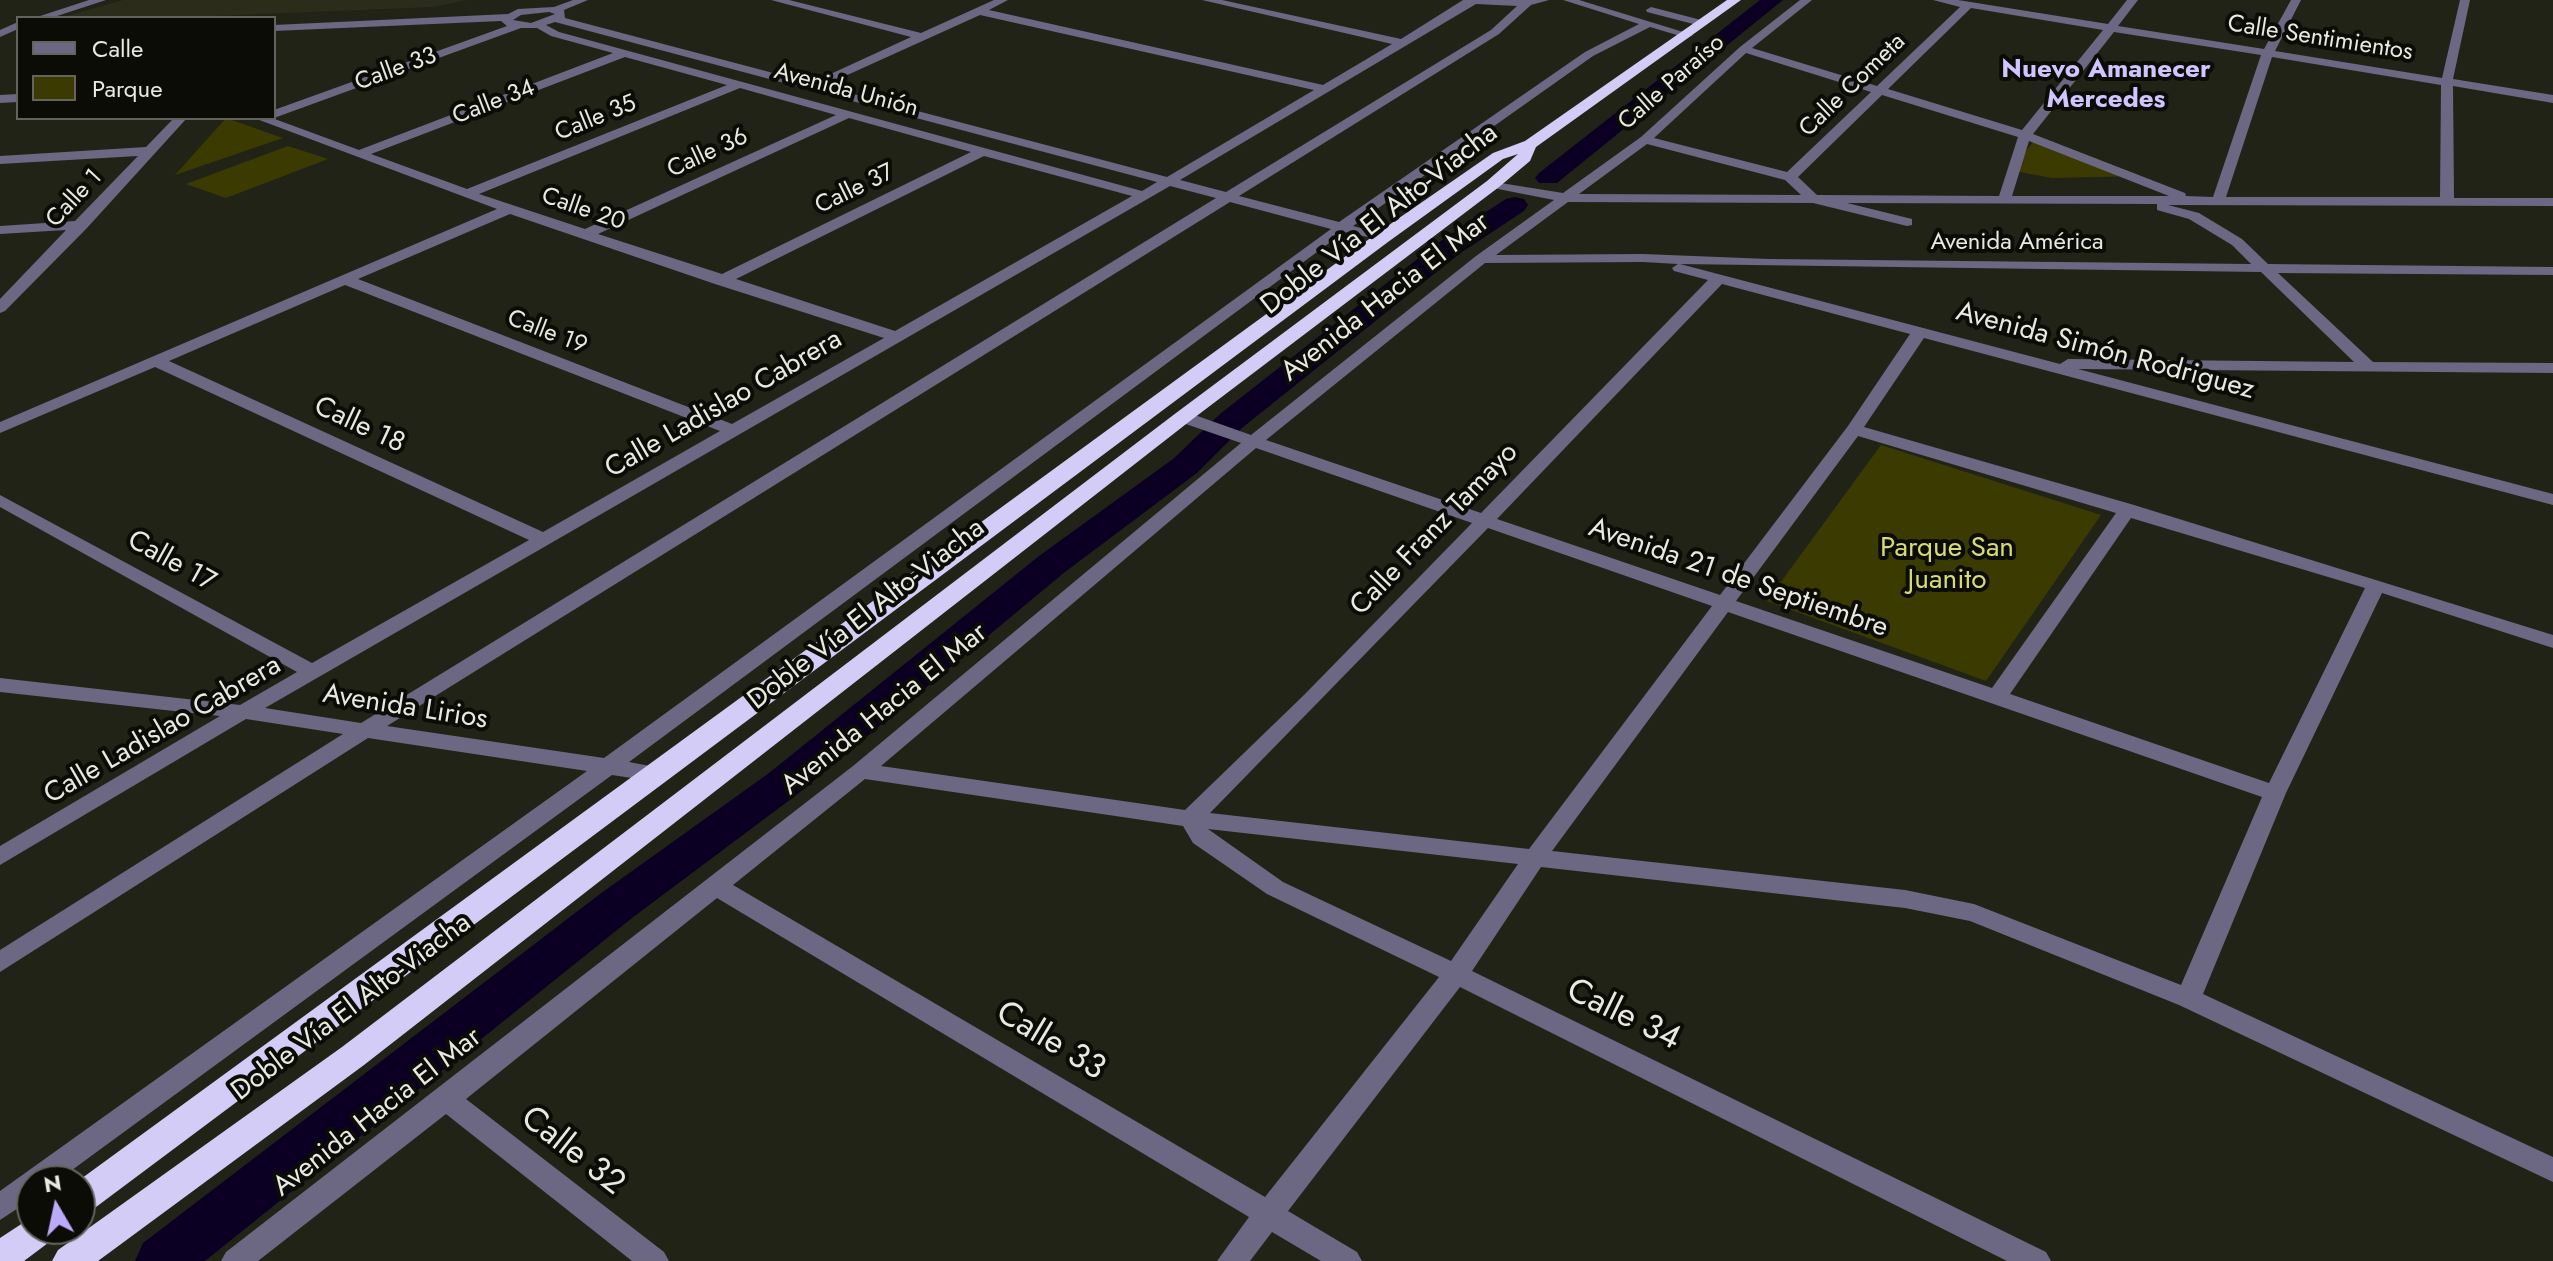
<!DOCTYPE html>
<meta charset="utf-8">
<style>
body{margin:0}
#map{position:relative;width:2553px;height:1261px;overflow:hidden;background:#222317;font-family:Jost,sans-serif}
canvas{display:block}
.legend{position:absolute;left:16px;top:16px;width:260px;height:104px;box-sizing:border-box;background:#0c0c07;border:2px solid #64645e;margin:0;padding:10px 14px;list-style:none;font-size:24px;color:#e9e9e1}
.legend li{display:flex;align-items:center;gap:16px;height:40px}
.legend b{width:40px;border:2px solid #64645e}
.north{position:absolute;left:16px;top:1165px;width:80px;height:80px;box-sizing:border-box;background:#0c0c07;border:2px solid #64645e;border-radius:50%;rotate:351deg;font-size:22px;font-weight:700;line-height:32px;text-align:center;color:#e9e9e1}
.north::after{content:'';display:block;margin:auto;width:28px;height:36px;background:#baaaf7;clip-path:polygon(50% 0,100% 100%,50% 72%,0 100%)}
</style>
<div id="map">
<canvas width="2553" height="1261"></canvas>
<ul class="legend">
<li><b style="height:10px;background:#6c6783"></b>Calle</li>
<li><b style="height:22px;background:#3b3b01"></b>Parque</li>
</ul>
<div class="north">N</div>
</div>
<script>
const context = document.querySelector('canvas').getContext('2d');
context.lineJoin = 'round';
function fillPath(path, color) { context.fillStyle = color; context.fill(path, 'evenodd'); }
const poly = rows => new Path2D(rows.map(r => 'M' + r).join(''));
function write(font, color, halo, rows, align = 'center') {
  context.font = font + ' Jost,sans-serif'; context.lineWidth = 8; context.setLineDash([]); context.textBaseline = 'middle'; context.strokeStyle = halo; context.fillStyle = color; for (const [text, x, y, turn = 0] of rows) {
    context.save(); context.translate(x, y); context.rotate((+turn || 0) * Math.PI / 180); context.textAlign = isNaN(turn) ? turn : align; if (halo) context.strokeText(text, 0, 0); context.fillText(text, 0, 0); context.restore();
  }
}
const built = poly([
 [123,0,467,0,433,7,165,18,60,18]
]);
const green = poly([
 [226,118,283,138,175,175],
 [2034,141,2141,176,2052,178,2020,172,2016,169,2018,161],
 [288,146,328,159,226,198,186,184],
 [1881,445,2101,515,1986,681,1767,601]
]);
const canal = poly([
 [1760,0,1783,0,1557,183,1539,183,1535,178,1539,173,1760,0],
 [1515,197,1524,199,1528,205,1524,211,1459,254,1242,428,1197,473,1065,572,799,793,632,918,205,1261,135,1261,143,1243,600,894,769,773,1039,556,1173,459,1220,414,1439,242,1506,199,1515,197]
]);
const minor = poly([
 [89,0,106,0,51,18,34,18,89,0],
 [573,0,588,0,564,10,565,18,811,83,911,37,771,0,789,0,921,33,994,0,1008,0,989,10,1323,85,1392,44,1202,0,1222,0,1401,39,1463,0,1549,0,1531,5,1499,34,1239,196,1339,222,1585,52,1639,24,1563,0,1579,0,1693,35,1687,38,1650,27,1593,56,1353,226,1387,235,1387,241,1344,232,629,762,666,769,669,774,666,779,658,782,612,775,57,1181,32,1181,32,1199,0,1220,0,1191,587,771,368,738,0,972,0,950,343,734,246,719,0,865,0,846,220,716,0,692,0,678,240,705,297,672,0,507,0,495,312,663,529,540,155,367,0,433,0,422,497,209,254,118,272,118,359,150,613,53,551,36,537,28,521,28,274,118,274,110,507,26,501,21,274,31,274,25,508,14,518,9,554,7,573,0],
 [1476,4,1517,6,1491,30,1226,192,1180,180,1476,4],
 [549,12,555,14,531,23,513,20,521,15,549,12],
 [980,15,1314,90,1167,177,823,86,980,15],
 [555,22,1157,182,1142,191,559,32,546,25,555,22],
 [625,57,727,85,467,189,371,154,625,57],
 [740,88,836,115,585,229,479,194,740,88],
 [849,118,971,152,722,274,598,234,849,118],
 [984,156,1132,196,895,331,736,279,984,156],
 [1170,186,1216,198,361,723,265,708,1170,186],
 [1230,202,1331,229,604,758,387,726,1230,202],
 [510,214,715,284,884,338,732,424,358,279,510,214],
 [345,285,720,431,543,532,169,361,345,285],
 [1800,0,1812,0,1752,48,1877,86,1960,7,1933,0,1958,0,2108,24,2127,0,2138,0,2118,26,2264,49,2291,0,2301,0,2275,51,2442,78,2460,0,2470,0,2453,79,2553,95,2553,103,2453,86,2454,198,2553,198,2553,206,2168,205,2199,213,2242,239,2268,264,2553,267,2553,275,2278,273,2373,362,2553,363,2553,373,2078,369,2553,494,2553,505,1924,338,1864,427,2134,505,2553,635,2553,648,2382,593,2286,793,2203,994,2553,1157,2553,1182,2179,1005,1970,921,1905,908,1541,867,1472,971,2046,1252,2051,1261,2007,1261,1460,987,1288,1211,1357,1252,1362,1261,1321,1261,1272,1232,1250,1261,1217,1261,1249,1217,717,898,466,1099,664,1252,669,1261,632,1261,446,1114,258,1261,221,1261,226,1252,853,766,1241,443,1177,421,1175,417,1177,413,1189,413,1251,435,1476,256,1554,200,1488,187,1488,181,1563,193,1641,137,1740,47,1800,0],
 [1971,8,2103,30,2022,130,1888,89,1971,8],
 [2114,32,2261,55,2213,197,2186,196,2185,193,2033,134,2114,32],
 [1746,53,1871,92,1787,172,1654,138,1746,53],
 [2272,57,2441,85,2440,197,2226,197,2272,57],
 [1882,95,2018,137,1999,196,1817,195,1798,177,1882,95],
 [2029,141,2169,196,2012,196,2029,141],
 [1647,144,1785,180,1801,195,1579,194,1647,144],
 [1568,202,1813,203,1907,226,1912,225,1912,219,1847,203,2157,204,2157,210,2189,219,2232,245,2251,264,1769,259,1643,254,1496,255,1568,202],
 [1643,262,1678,264,1672,268,1674,271,1708,280,1481,513,1266,440,1485,263,1643,262],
 [1680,264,2261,272,2354,362,2068,359,2060,364,1680,264],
 [1722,284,1910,334,1848,426,1720,595,1497,519,1722,284],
 [1858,436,2116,513,1992,688,1736,601,1858,436],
 [1256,448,1472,523,1305,694,1185,810,881,766,1256,448],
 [2131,518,2365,588,2269,783,2010,694,2131,518],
 [1488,528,1712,606,1529,849,1210,813,1488,528],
 [1728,612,2262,797,2181,985,1974,904,1905,890,1552,851,1728,612],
 [865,779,1183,826,1193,843,1267,894,1439,977,1265,1197,733,885,865,779],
 [1208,829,1518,864,1451,961,1283,882,1208,829],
 [1651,7,1705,21,1706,23,1701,26,1647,12,1646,10,1651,7],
 [18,22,18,29,0,37,0,30,18,22],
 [18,94,18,102,0,103,0,95,18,94],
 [174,118,187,118,87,228,5,311,0,313,0,299,66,230,0,234,0,226,75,221,138,156,0,164,0,156,146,147,174,118]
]);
const highway = poly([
 [1727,0,1741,0,1536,147,1530,161,1499,187,1190,421,364,1065,98,1261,52,1261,58,1250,342,1047,1176,413,1487,181,1518,154,1503,159,1388,242,92,1210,80,1214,78,1181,1376,234,1493,153,1525,141,1727,0],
 [32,1217,32,1229,57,1229,52,1240,24,1261,0,1261,0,1238,32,1217]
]);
const farStreetnames = [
 ["Calle Sentimientos",2320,39,9],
 ["Calle 33",396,70,-20],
 ["Calle Paraíso",1672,83,-41],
 ["Calle Cometa",1853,86,-44],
 ["Avenida Unión",846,91,15],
 ["Calle 34",494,103,-21],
 ["Calle 35",596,119,-22],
 ["Calle 36",708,154,-25],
 ["Calle 37",855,190,-26],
 ["Calle 1",75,199,-47],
 ["Calle 20",583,210,19],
 ["Avenida América",2017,243],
 ["Calle 19",547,333,21]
];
const farNeighbourhoodnames = [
 ["Nuevo Amanecer",2106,71],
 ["Mercedes",2106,101]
];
const streetNames = [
 ["Doble Vía El Alto-Viacha",1380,220,-38],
 ["Avenida Hacia El Mar",1386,298,-38],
 ["Avenida Simón Rodriguez",2105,352,15],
 ["Calle Ladislao Cabrera",724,405,-30],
 ["Calle 18",359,426,25],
 ["Calle Franz Tamayo",1435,530,-46],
 ["Calle 17",171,562,29],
 ["Avenida 21 de Septiembre",1738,579,19],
 ["Doble Vía El Alto-Viacha",867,615,-38],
 ["Avenida Lirios",405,708,9],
 ["Avenida Hacia El Mar",885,710,-39],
 ["Calle Ladislao Cabrera",163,731,-30],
 ["Doble Vía El Alto-Viacha",352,1008,-37],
 ["Avenida Hacia El Mar",378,1113,-38]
];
const parkNames = [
 ["Parque San",1947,549],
 ["Juanito",1947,581]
];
const nearStreetnames = [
 ["Calle 34",1623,1016,26],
 ["Calle 33",1050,1042,31],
 ["Calle 32",572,1152,38]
];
fillPath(built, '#2c2c1a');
fillPath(green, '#3b3b01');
fillPath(canal, '#0b0024');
fillPath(minor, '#6c6783');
fillPath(highway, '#d3ccf6');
write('24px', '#e9e9e1', '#0c0c07', farStreetnames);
write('bold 26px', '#d0c5ff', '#0c0c07', farNeighbourhoodnames);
write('28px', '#e9e9e1', '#0c0c07', streetNames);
write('28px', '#d8da73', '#0c0c07', parkNames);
write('34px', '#e9e9e1', '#0c0c07', nearStreetnames);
</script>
